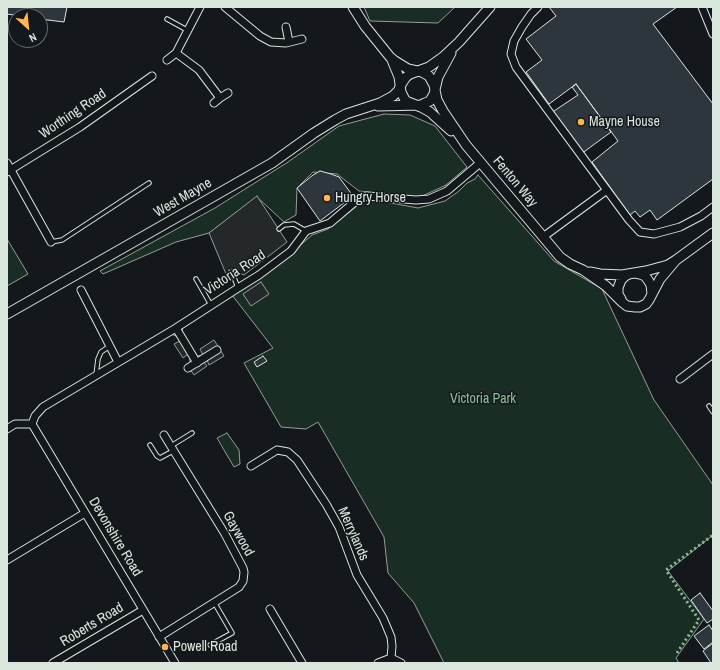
<!DOCTYPE html>
<style>
body{margin:0}
#map{position:relative;width:720px;height:670px;overflow:hidden;background:#14181c;font-family:"Archivo Narrow",sans-serif}
canvas{display:block}
.frame{position:absolute;inset:0;border:8px solid #d8e6dc;pointer-events:none}
.north{position:absolute;left:8px;top:8px;width:40px;height:40px;box-sizing:border-box;background:#14181c;border:1px solid #626a69;border-radius:50%;rotate:153deg;font-size:11px;font-weight:700;line-height:16px;text-align:center;color:#d8e6dc}
.north::after{content:'';display:block;margin:auto;width:14px;height:18px;background:#ffb74d;clip-path:polygon(50% 0,100% 100%,50% 72%,0 100%)}
</style>
<div id="map">
<canvas width="720" height="670"></canvas>
<div class="frame"></div>
<div class="north">N</div>
</div>
<script>
const context = document.querySelector('canvas').getContext('2d');
context.lineJoin = 'round';
function fillPath(path, color) { context.fillStyle = color; context.fill(path, 'evenodd'); }
const poly = rows => new Path2D(rows.map(r => 'M' + r).join(''));
function strokePath(path, color, width, dash) { context.strokeStyle = color; context.lineWidth = width; context.lineCap = dash ? 'butt' : 'round'; context.setLineDash(dash || []); context.stroke(path); }
function write(font, color, halo, rows, align = 'center') {
  context.font = font + ' "Archivo Narrow",sans-serif'; context.lineWidth = 3; context.setLineDash([]); context.textBaseline = 'middle'; context.strokeStyle = halo; context.fillStyle = color; for (const [text, x, y, turn = 0] of rows) {
    context.save(); context.translate(x, y); context.rotate((+turn || 0) * Math.PI / 180); context.textAlign = isNaN(turn) ? turn : align; if (halo) context.strokeText(text, 0, 0); context.fillText(text, 0, 0); context.restore();
  }
}
const green = poly([
 [364,7,455,7,438,23,370,21,364,7],
 [384,114,410,115,435,126,467,167,446,185,418,198,359,191,337,174,313,172,297,188,296,215,284,222,257,197,209,233,176,242,103,274,100,271,215,208,288,162,339,126,384,114],
 [478,175,554,261,602,289,654,400,713,485,713,535,668,571,704,619,676,658,679,663,444,663,414,603,388,573,384,537,318,422,306,429,281,427,244,363,273,348,232,295,297,248,312,235,328,229,362,202,370,199,418,208,445,201,459,191,467,183,475,179,478,175],
 [7,239,28,274,7,286,7,239],
 [227,433,239,450,240,464,234,467,217,438,227,433]
]);
const parking = poly([
 [257,196,287,242,244,275,234,272,226,274,209,233,257,196],
 [261,282,269,294,251,306,243,294,261,282],
 [184,326,182,330,183,334,195,354,198,356,203,355,200,349,214,340,224,356,209,365,207,360,204,362,207,366,194,375,187,365,190,362,190,357,188,354,183,358,174,344,180,341,176,336,171,334,184,326]
]);
const building = poly([
 [7,7,67,7,64,22,40,19,40,16,21,16,7,14,7,7],
 [549,7,677,7,653,24,713,104,713,179,657,220,650,210,640,217,635,211,630,215,592,162,618,141,576,84,549,104,526,72,542,60,526,39,556,16,549,7],
 [576,84,611,132,581,154,551,113,578,95,572,87,576,84],
 [320,171,331,174,339,177,353,196,320,221,297,188,313,175,320,171],
 [263,356,267,361,257,367,254,362,263,356],
 [700,593,713,611,713,619,707,623,691,600,700,593],
 [709,625,713,631,713,642,704,649,694,636,709,625],
 [713,643,713,663,711,663,703,651,713,643]
]);
const lane = poly([
 [167,19,187,30],
 [279,229,284,225,294,224,306,231],
 [51,242,62,240,149,183],
 [232,272,238,288],
 [196,279,211,305],
 [96,375,98,359,101,352,110,346],
 [709,406,713,412],
 [150,445,157,456,160,458,173,451],
 [171,446,192,433],
 [210,645,232,633,214,602]
]);
const street = poly([
 [225,7,260,36,271,42,286,43,302,39],
 [538,7,531,14,522,27,514,41,511,54,516,67,629,220,640,232,654,234,680,227,701,216,713,207],
 [702,7,713,34],
 [286,27,289,42],
 [176,53,199,70,220,98,214,103],
 [167,60,176,53,200,7],
 [220,98,228,93],
 [7,163,51,242],
 [7,172,80,127,152,76],
 [543,237,607,190],
 [81,290,118,362],
 [176,328,197,363],
 [188,368,217,350],
 [680,379,713,354],
 [32,424,35,416,43,407,176,328,238,288,259,275,291,251,306,231,330,223,357,200,367,196,416,200,429,199,447,191,480,163],
 [32,424,175,663],
 [7,429,15,424,32,424],
 [251,466,277,450,288,452,297,460,326,504,339,527,357,575,383,618,391,637,392,646,391,658,378,663],
 [7,560,85,513],
 [270,609,302,663],
 [159,637,239,587,243,581,244,572,243,568,225,534,164,435],
 [391,658,401,663],
 [53,663,143,610]
]);
const secondary = poly([
 [353,7,365,26,390,57,395,61,408,69,422,72,429,76,434,85,437,100,443,111,466,145,560,257,570,264,583,270,606,286,622,302,627,306,635,307,640,307,646,304,649,300,660,279,676,260],
 [392,60,399,77,401,92,405,100,408,102,421,107,430,112,451,131],
 [378,106,421,105,425,103,430,101,434,94,438,77,451,53],
 [590,272,600,274,622,275,646,271,668,265,676,260,713,233],
 [635,273,640,274,645,276,648,280,651,285,652,294],
 [621,299,618,294,618,288,621,280,625,276,629,274],
 [7,314,272,163,314,133,335,120,346,114,380,103,393,96,398,91,402,83,406,77,410,74,429,67,443,57,459,42,490,7]
]);
const hedge = poly([
 [677,653,699,620,666,570,713,535]
]);
const markers = [
 [581,122,4,"#ffb74d"],
 [327,198,4,"#ffb74d"],
 [165,647,4,"#ffb74d"]
];
const streetNames = [
 ["Worthing Road",73,114,-34],
 ["Fenton Way",515,182,50],
 ["West Mayne",183,198,-30],
 ["Victoria Road",235,273,-33],
 ["Gaywood",238,534,61],
 ["Merrylands",353,534,66],
 ["Devonshire Road",115,537,59],
 ["Roberts Road",92,625,-31]
];
const poiNames = [
 ["Mayne House",589,122],
 ["Hungry Horse",335,198],
 ["Powell Road",173,647]
];
const parkNames = [
 ["Victoria Park",483,399]
];
fillPath(green, '#1a2d24');
strokePath(green, '#939e99', 1);
fillPath(parking, '#24282b');
strokePath(parking, '#939e99', 1);
fillPath(building, '#2c363c');
strokePath(building, '#d8e6dc', 1);
strokePath(lane, '#d8e6dc', 5.5);
strokePath(street, '#d8e6dc', 9);
strokePath(secondary, '#d8e6dc', 11);
strokePath(lane, '#14181c', 3.5);
strokePath(street, '#14181c', 7);
strokePath(secondary, '#14181c', 9);
strokePath(hedge, '#8ac095', 3, [2, 3]);
for (const [x, y, r, color] of markers) { const dot = new Path2D(); dot.arc(x, y, r, 0, 2 * Math.PI); context.fillStyle = color; context.fill(dot); strokePath(dot, '#14181c', 1.5); }
write('14px', '#d8e6dc', '#14181c', streetNames);
write('14px', '#d8e6dc', '#14181c', poiNames, 'left');
write('14px', '#8ac095', '#14181c', parkNames);
</script>
